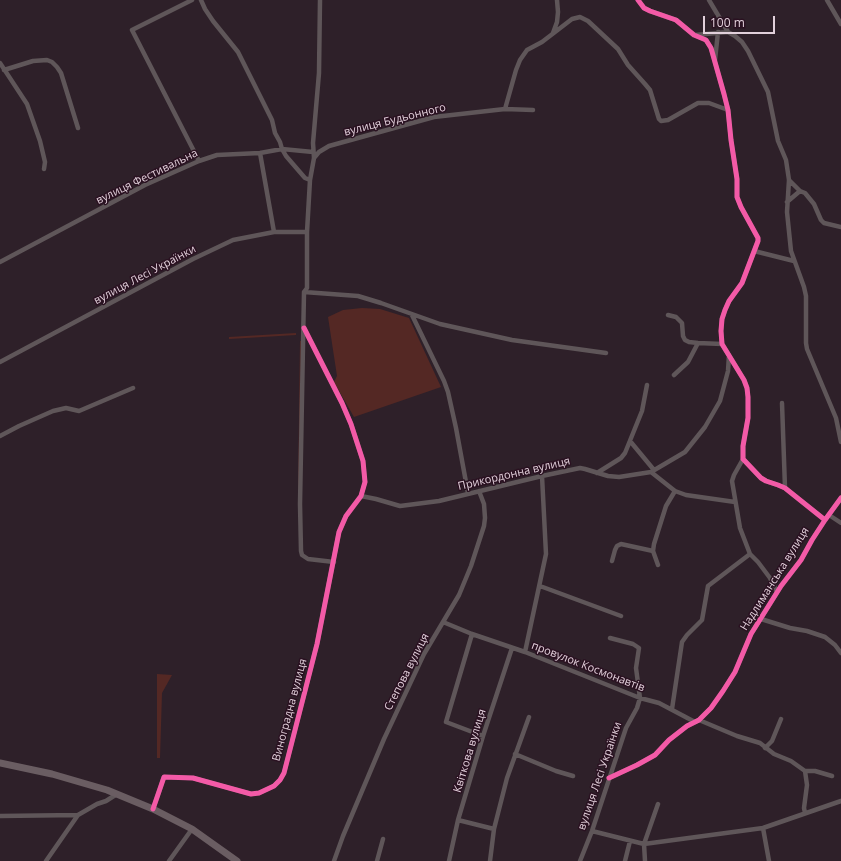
<!DOCTYPE html>
<meta charset="utf-8">
<style>
body{margin:0}
#map{position:relative;width:841px;height:861px;overflow:hidden;background:#2e2029;font-family:"Open Sans",sans-serif}
canvas{display:block}
.scale{position:absolute;left:703px;top:16px;width:72px;height:18px;box-sizing:border-box;border:2px solid #e2d0db;border-top:0;padding-left:5px;font-size:12px;line-height:14px;white-space:nowrap;color:#e2d0db;-webkit-text-stroke:3px #2a1121;paint-order:stroke}
</style>
<div id="map">
<canvas width="841" height="861"></canvas>
<div class="scale">100 m</div>
</div>
<script>
const context = document.querySelector('canvas').getContext('2d');
context.lineJoin = 'round';
function fillPath(path, color) { context.fillStyle = color; context.fill(path, 'evenodd'); }
const poly = rows => new Path2D(rows.map(r => 'M' + r).join(''));
function strokePath(path, color, width, dash) { context.strokeStyle = color; context.lineWidth = width; context.lineCap = dash ? 'butt' : 'round'; context.setLineDash(dash || []); context.stroke(path); }
function write(font, color, halo, rows, align = 'center') {
  context.font = font + ' "Open Sans",sans-serif'; context.lineWidth = 3; context.setLineDash([]); context.textBaseline = 'middle'; context.strokeStyle = halo; context.fillStyle = color; for (const [text, x, y, turn = 0] of rows) {
    context.save(); context.translate(x, y); context.rotate((+turn || 0) * Math.PI / 180); context.textAlign = isNaN(turn) ? turn : align; if (halo) context.strokeText(text, 0, 0); context.fillText(text, 0, 0); context.restore();
  }
}
const green = poly([
 [362,308,380,309,409,318,441,387,354,417,334,382,337,376,328,317,343,310],
 [296,333,296,335,229,339,229,337],
 [300,341,301,341,299,492,298,493],
 [157,674,172,675,162,693,160,758,157,758]
]);
const minor = poly([
 [192,0,132,30,199,161],
 [201,0,205,9,213,21,238,52,272,120,275,133,280,142,282,149,286,156,305,178,310,180],
 [320,0,319,73,313,143,314,158,310,180,307,232,307,288,304,292,300,504,301,551,302,555,308,559,334,562],
 [638,0,644,8,650,11,676,20,694,35,706,40,711,48,724,94,728,110,731,140,737,179,737,197,741,207,758,238,758,241,742,283,729,301,725,310,722,319,721,331,722,344,744,380,747,388,748,397,748,418,743,446,743,459,761,478,766,481,778,485,785,488,825,520],
 [709,0,728,32],
 [827,0,841,24],
 [553,33,557,22,558,12,557,0],
 [695,35,728,32,735,36,742,42,748,51,768,92,778,141,786,160,789,180,787,212,791,251,804,287,806,296,806,343,807,349,836,418,841,442],
 [715,60,718,32],
 [0,63,27,104,40,141,45,162,44,169],
 [4,70,33,61,47,60,52,62,57,67,61,73,78,128],
 [505,109,516,70,520,60,527,50,542,42,572,19,580,17,588,21,618,49,628,65,645,84,650,90,659,119,661,121,668,120,698,103,709,103,728,110],
 [260,153,274,232],
 [314,158,319,152,329,146,434,117,505,109,533,110],
 [789,180,800,191,805,193,814,204,821,220,824,223,841,227],
 [787,202,800,191],
 [754,251,794,261],
 [0,262,145,185,199,161,217,155,260,153,282,149,313,152],
 [304,292,358,296,381,303,440,324,512,340,606,353],
 [412,315,444,381,448,392,456,428,468,493],
 [668,315,676,317,682,323,683,336,685,340,689,342,698,343,722,344],
 [0,362,193,259,233,240,274,232,307,232],
 [674,375,688,362,698,343],
 [782,403,785,488],
 [0,436,19,426,53,411,66,408,79,411,133,388],
 [630,441,654,470],
 [651,472,685,452,705,427,720,401,728,371,729,355],
 [597,473,621,458,625,453,642,411,647,385],
 [361,496,376,499,400,506,439,501,542,476,580,468,585,469,608,476,619,477,651,472,675,491,686,495,735,502],
 [829,515,841,523],
 [750,554,758,562,770,578,777,592],
 [612,561,615,550,617,546,621,544,653,551],
 [658,565,653,551,654,544,666,506,675,491],
 [540,586,621,616],
 [761,619,790,628,807,631,825,637,835,645,841,653],
 [443,622,472,634,525,652,640,698,659,703,695,722],
 [472,634,446,722,483,736],
 [525,652,546,554,542,476],
 [672,709,682,642,687,635,702,620,708,586,750,554,740,528,732,481,734,475,743,459],
 [699,720,737,736,760,743,774,754,791,761,805,771,815,771,832,776],
 [765,748,772,741,781,719],
 [515,754,556,771,573,776],
 [805,771,807,785,804,808,805,813],
 [609,778,637,765,655,755,669,740,687,726,699,720,711,708,723,691,735,672,751,634,781,586,801,560,812,540,825,520,841,498],
 [153,809,164,777,193,778,251,794,259,793,274,786,280,780,284,773,317,644,339,532,346,516,361,496,365,482,363,461,351,424,342,403,304,328],
 [0,816,78,815,97,804,106,801,117,794],
 [458,820,494,829],
 [763,828,769,861],
 [592,831,644,844,763,828,841,801],
 [46,861,78,815],
 [169,861,192,829],
 [334,861,343,836,384,739,424,654,459,595,471,566,484,526,485,518,484,504,479,491],
 [377,861,383,839],
 [449,861,458,820,483,736,512,648],
 [490,861,494,829,507,778,529,717],
 [580,861,592,831,626,728,637,708,640,698,636,668,639,648,633,644,610,638],
 [625,861,630,841],
 [645,861,644,844,658,804]
]);
const trunk = poly([
 [0,763,52,774,107,790,153,809,192,829,237,861]
]);
const cycleway = poly([
 [638,0,644,8,650,11,676,20,694,35,706,40,711,48,724,94,728,110,731,140,737,179,737,197,741,207,758,238,758,241,742,283,729,301,725,310,722,319,721,331,722,344,744,380,747,388,748,397,748,418,743,446,743,459,761,478,766,481,778,485,785,488,825,520],
 [609,778,637,765,655,755,669,740,687,726,699,720,711,708,723,691,735,672,751,634,781,586,801,560,812,540,825,520,841,498],
 [153,809,164,777,193,778,251,794,259,793,274,786,280,780,284,773,317,644,339,532,346,516,361,496,365,482,363,461,351,424,342,403,304,328]
]);
const streetNames = [
 ["вулиця Будьонного",395,120,-14],
 ["вулиця Фестивальна",147,177,-26],
 ["вулиця Лесі Українки",145,275,-28],
 ["Прикордонна вулиця",514,474,-13],
 ["Надлиманська вулиця",775,579,-58],
 ["провулок Космонавтів",588,667,21],
 ["Степова вулиця",407,672,-63],
 ["Виноградна вулиця",290,710,-75],
 ["Квіткова вулиця",470,751,-73],
 ["вулиця Лесі Українки",600,776,-71]
];
fillPath(green, '#542824');
strokePath(minor, '#5f5659', 4.5);
strokePath(trunk, '#6a5d62', 7);
strokePath(cycleway, '#f35aa7', 5);
write('11px', '#e2d0db', '#2a1121', streetNames);
</script>
